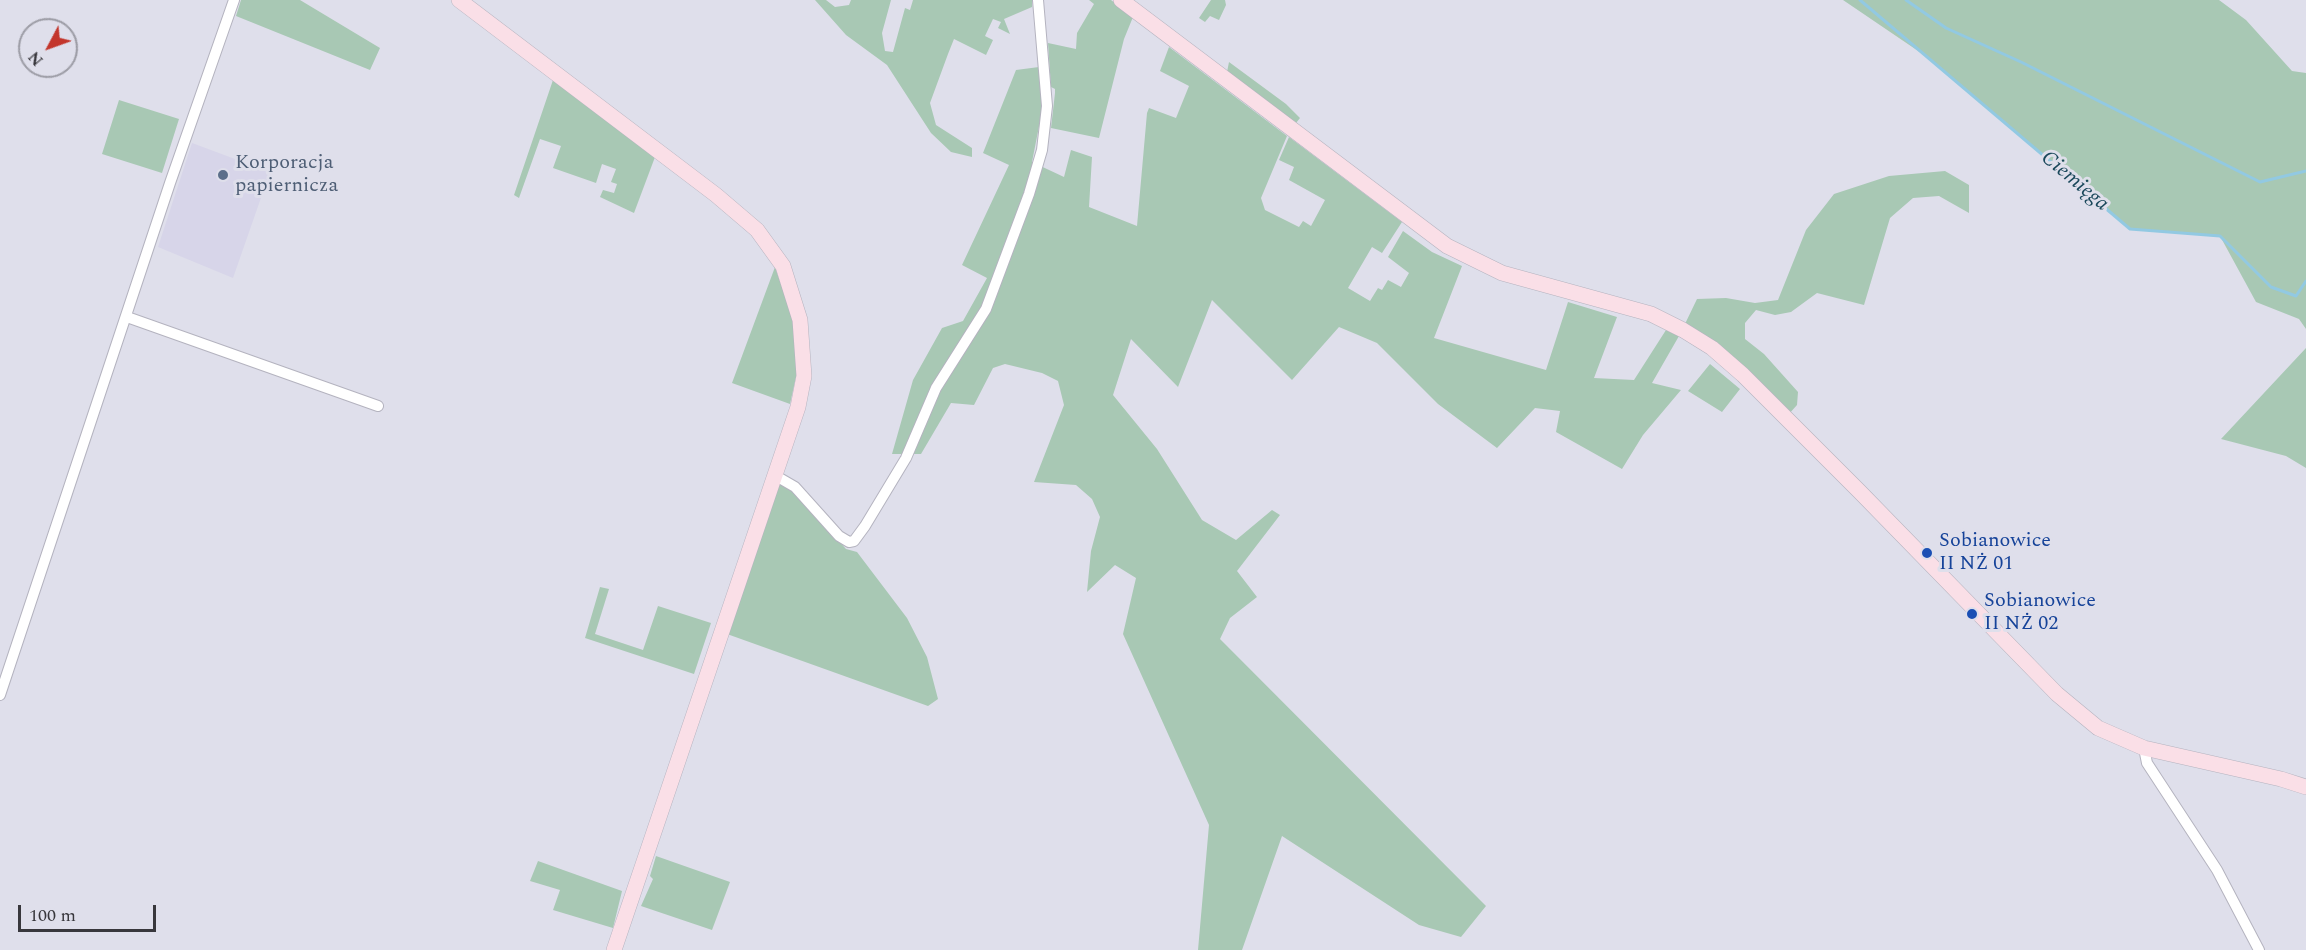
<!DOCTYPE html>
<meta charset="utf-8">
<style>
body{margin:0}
#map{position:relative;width:2306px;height:950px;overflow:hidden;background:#dfdfeb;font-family:Spectral,serif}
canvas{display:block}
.north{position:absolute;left:18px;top:18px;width:60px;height:60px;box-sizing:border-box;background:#dfdfeb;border:2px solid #9c9ca5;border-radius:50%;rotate:229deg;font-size:16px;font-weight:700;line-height:24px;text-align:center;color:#38373c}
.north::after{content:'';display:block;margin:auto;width:21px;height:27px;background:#c3362c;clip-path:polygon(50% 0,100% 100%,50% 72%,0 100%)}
.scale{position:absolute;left:18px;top:905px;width:138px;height:27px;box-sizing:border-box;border:3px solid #38373c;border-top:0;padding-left:8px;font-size:18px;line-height:21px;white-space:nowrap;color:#38373c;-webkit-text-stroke:4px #dfdfeb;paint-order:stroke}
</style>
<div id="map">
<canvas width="2306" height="950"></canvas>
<div class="north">N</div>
<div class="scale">100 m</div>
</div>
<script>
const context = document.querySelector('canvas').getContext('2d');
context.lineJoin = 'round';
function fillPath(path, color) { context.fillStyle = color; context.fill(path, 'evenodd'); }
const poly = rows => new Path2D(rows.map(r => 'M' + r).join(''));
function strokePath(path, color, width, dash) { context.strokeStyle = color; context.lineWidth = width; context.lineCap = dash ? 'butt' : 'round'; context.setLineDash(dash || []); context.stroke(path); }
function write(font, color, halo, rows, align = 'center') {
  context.font = font + ' Spectral,serif'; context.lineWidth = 6; context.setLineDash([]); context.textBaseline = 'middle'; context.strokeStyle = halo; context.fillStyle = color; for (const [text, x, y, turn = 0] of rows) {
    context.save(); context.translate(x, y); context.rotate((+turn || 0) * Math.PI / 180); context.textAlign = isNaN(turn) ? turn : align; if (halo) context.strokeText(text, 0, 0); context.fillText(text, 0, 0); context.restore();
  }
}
const built = poly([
 [192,143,270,172,233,278,158,247]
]);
const green = poly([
 [241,0,300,0,380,48,370,70,236,16],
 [815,0,826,0,835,7,849,5,851,0,891,0,882,33,885,51,893,52,905,8,910,10,913,0,1032,0,1032,7,1004,19,1010,34,998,28,1001,22,993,19,985,36,993,40,986,55,954,39,948,54,930,103,936,125,972,148,972,157,951,152,931,133,887,65,846,35],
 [1089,0,1111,0,1133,17,1124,39,1099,138,1051,128,1055,93,1055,89,1051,87,1048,43,1076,49,1077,33,1094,4],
 [1211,0,1225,0,1226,5,1219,20,1210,16,1205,22,1199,18],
 [1843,0,2219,0,2246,20,2292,71,2306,73,2306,329,2299,319,2256,302,2220,236,2130,229,1927,57],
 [1169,47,1287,136,1261,198,1265,210,1299,227,1303,221,1311,226,1325,200,1289,180,1294,167,1279,160,1289,137,1402,222,1382,253,1372,247,1348,288,1370,301,1378,288,1382,290,1388,280,1401,287,1409,273,1388,257,1403,231,1432,252,1462,266,1434,338,1546,370,1568,302,1617,317,1594,378,1634,380,1666,330,1679,336,1652,383,1681,390,1643,435,1622,469,1556,432,1560,411,1535,408,1497,448,1438,404,1377,343,1339,327,1292,380,1212,300,1178,387,1131,339,1113,395,1157,449,1202,520,1236,540,1272,510,1280,515,1237,571,1257,597,1230,618,1220,639,1486,906,1461,937,1419,925,1282,836,1242,950,1198,950,1209,825,1123,634,1136,578,1115,565,1087,592,1091,551,1100,517,1092,499,1076,485,1034,482,1064,405,1058,381,1042,373,1005,364,993,368,974,405,951,403,921,454,892,454,913,380,942,328,963,321,987,278,962,265,1009,165,983,153,1016,70,1039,67,1042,111,1032,162,1064,177,1071,150,1092,157,1089,207,1137,226,1147,113,1149,108,1176,118,1189,86,1160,71],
 [1229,62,1286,104,1300,118,1296,123,1227,72],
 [553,80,655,157,634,213,600,197,603,190,614,193,617,184,611,182,616,169,602,164,596,183,553,168,561,146,540,139,519,198,514,195],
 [119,100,179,119,162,173,102,154],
 [1945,171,1969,185,1969,213,1939,196,1913,198,1890,218,1864,305,1817,293,1791,312,1775,315,1756,310,1745,323,1745,339,1764,354,1798,392,1797,405,1788,415,1684,326,1697,299,1726,298,1755,303,1778,300,1806,230,1834,194,1889,176],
 [775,267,794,322,798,368,790,404,732,383],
 [2306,348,2306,468,2286,456,2221,439],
 [1710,364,1740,389,1722,412,1688,391],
 [780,481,794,490,846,549,857,552,907,618,927,657,938,699,928,706,727,634],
 [600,587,609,589,595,634,643,650,658,606,711,623,694,674,585,638],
 [656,856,730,882,712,930,641,906,653,879,650,876],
 [538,861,622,891,613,928,553,910,560,890,530,881]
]);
const stream = poly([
 [1860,0,2130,229,2220,236,2271,287,2296,296,2306,281],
 [1906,0,1946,28,2021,62,2260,182,2306,171]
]);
const street = poly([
 [127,317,378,406],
 [776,476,795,487,839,536,849,542,854,541,865,526,906,458,936,388,986,309,1029,194,1042,150,1047,106,1038,0],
 [0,695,170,183,234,0],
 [2144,748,2147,763,2217,870,2259,950]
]);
const secondary = poly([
 [459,0,716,195,757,230,783,266,800,320,804,376,798,407,614,950],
 [1121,0,1447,246,1502,273,1651,314,1683,330,1712,348,1743,375,1860,492,2057,694,2098,728,2144,748,2281,779,2306,787]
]);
const markers = [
 [223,175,6,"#5c6f8a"],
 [1927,553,6,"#1a4fb4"],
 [1972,614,6,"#1a4fb4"]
];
const serviceNames = [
 ["Korporacja",235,164],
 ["papiernicza",235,187]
];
const transitNames = [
 ["Sobianowice",1939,542],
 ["II NŻ 01",1939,565],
 ["Sobianowice",1984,602],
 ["II NŻ 02",1984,625]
];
const waterNames = [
 ["Ciemięga",2074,182,40]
];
fillPath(built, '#d7d5e9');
fillPath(green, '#a8c8b4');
strokePath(stream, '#92c9e2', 3);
strokePath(street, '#b4b3bf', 12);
strokePath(secondary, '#b4b3bf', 16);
strokePath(street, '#fff', 10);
strokePath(secondary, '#fadfe7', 15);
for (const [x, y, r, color] of markers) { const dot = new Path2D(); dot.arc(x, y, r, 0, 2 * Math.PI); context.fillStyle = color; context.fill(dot); strokePath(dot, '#dfdfeb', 2); }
write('20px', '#4e5e75', '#dfdfeb', serviceNames, 'left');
write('20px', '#164399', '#dfdfeb', transitNames, 'left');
write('italic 21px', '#1a485b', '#dfdfeb', waterNames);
</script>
